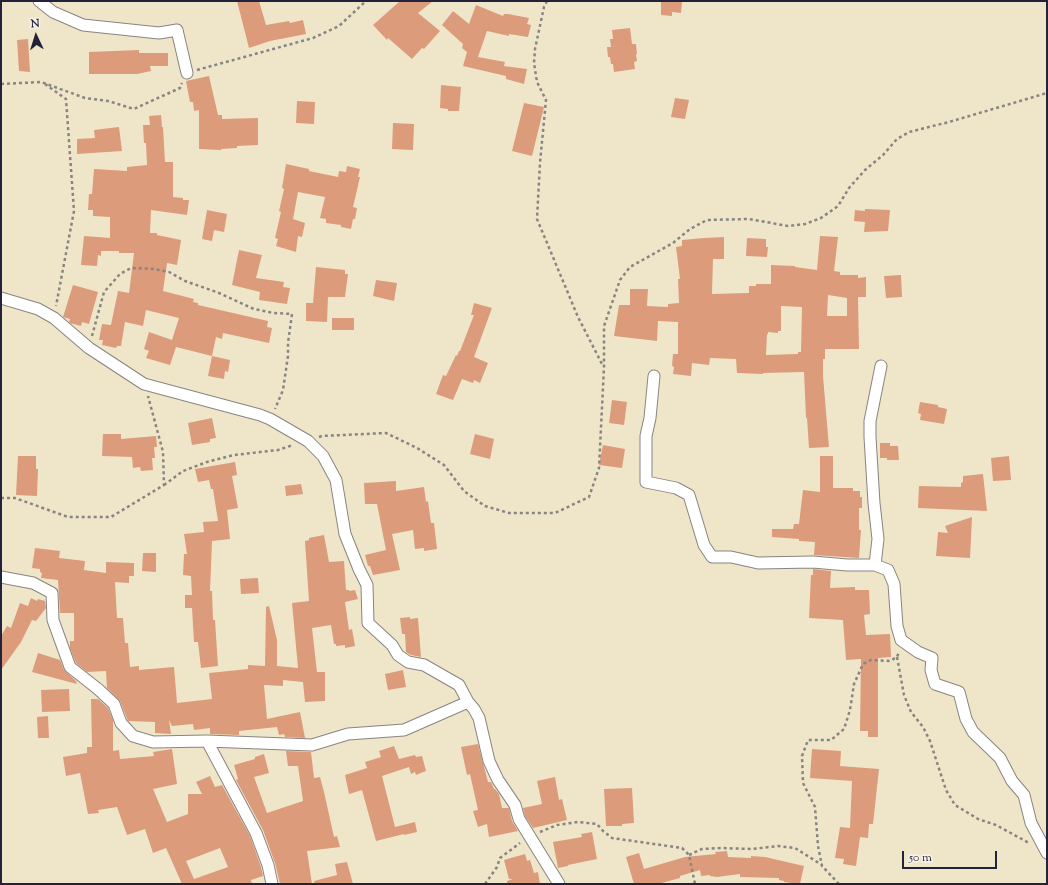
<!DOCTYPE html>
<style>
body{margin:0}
#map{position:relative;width:1048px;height:885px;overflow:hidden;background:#efe6ca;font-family:"Sorts Mill Goudy",serif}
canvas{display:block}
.frame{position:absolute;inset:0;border:2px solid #22223b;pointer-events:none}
.north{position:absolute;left:16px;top:16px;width:40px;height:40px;-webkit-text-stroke:3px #f7f3e8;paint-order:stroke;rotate:356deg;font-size:11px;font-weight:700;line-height:16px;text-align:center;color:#22223b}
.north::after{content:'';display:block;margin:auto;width:14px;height:18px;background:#22223b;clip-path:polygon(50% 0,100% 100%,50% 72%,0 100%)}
.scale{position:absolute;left:902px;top:851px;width:95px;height:18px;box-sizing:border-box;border:2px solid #22223b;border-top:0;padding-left:5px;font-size:12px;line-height:14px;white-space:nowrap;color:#22223b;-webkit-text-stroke:3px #f7f3e8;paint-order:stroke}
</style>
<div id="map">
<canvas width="1048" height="885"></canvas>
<div class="frame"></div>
<div class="north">N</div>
<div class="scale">50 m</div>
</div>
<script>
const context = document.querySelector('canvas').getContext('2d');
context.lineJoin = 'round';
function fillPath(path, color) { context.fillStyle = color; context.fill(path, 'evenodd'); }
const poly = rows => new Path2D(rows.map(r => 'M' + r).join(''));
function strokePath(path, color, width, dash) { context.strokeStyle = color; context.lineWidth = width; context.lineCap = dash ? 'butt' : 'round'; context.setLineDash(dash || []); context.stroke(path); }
const building = poly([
 [237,1,259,1,266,25,289,21,290,23,303,20,306,34,270,41,249,48],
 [400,1,433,1,418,13,440,31,424,49,422,48,412,59,388,38,387,40,373,25],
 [661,1,682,1,681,13,672,12,672,16,661,15],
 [476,5,503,16,504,14,508,14,529,18,527,24,531,25,528,37,509,34,509,36,487,31,478,57,505,62,504,66,527,69,524,84,506,79,506,76,463,66,467,52,462,48,463,44,442,25,453,11,469,24],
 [630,28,632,44,636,44,637,54,636,54,637,61,634,62,635,69,614,72,613,64,611,64,610,57,608,57,607,47,611,47,610,39,613,39,612,30],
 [28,39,30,72,19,71,17,40],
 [139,50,139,53,168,53,168,66,150,66,151,71,137,74,89,74,89,52],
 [209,76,218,115,222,115,222,119,258,118,258,145,237,146,237,148,221,149,221,150,199,149,199,110,194,111,193,102,190,102,186,81],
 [441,85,461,87,459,111,448,111,448,109,440,108],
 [675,98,689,100,685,119,671,117],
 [297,101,315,102,314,124,296,123],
 [524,103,544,107,532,156,512,151],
 [161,115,162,127,163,127,165,162,173,162,173,197,183,198,183,200,189,200,187,215,151,210,150,233,157,233,157,235,181,240,177,265,167,263,163,291,194,299,193,302,198,303,198,305,268,321,267,327,272,328,269,343,223,333,222,339,216,337,212,356,176,347,170,365,146,358,149,351,144,349,149,332,172,340,179,318,146,310,143,326,125,322,121,346,117,346,116,348,102,345,103,340,99,340,102,324,111,325,118,291,129,293,134,253,119,253,119,251,101,251,101,256,98,255,97,266,81,265,84,236,110,238,110,217,93,216,93,210,88,210,89,194,92,194,94,169,127,171,127,167,147,165,146,143,144,143,143,125,150,125,149,116],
 [393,123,414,124,413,150,392,149],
 [119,127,122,151,77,154,77,139,95,138,94,130],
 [286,164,309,169,309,171,338,177,339,171,346,172,347,166,360,169,358,177,360,177,353,207,357,208,355,219,353,219,351,229,341,227,341,225,326,223,326,219,320,218,325,197,298,192,293,219,305,223,302,237,298,236,296,252,276,246,278,239,275,238,281,212,279,211,284,189,282,188],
 [865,209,890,210,888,231,864,232,865,222,854,221,855,210,865,211],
 [207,210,227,214,224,232,214,230,212,241,202,239],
 [820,236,838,237,834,271,840,272,840,275,858,275,858,278,866,277,866,297,858,297,859,349,825,349,825,359,823,359,823,376,829,447,809,448,807,418,806,418,804,372,763,373,763,374,737,373,736,359,710,358,709,365,692,363,691,376,673,374,674,367,672,366,673,354,678,354,678,322,658,321,657,341,614,336,619,305,630,305,630,289,648,289,647,306,668,307,668,304,679,303,678,279,680,279,676,247,682,246,682,240,704,238,724,237,724,259,713,259,712,294,749,293,749,286,756,286,756,284,771,284,771,265,795,266,795,267,817,270],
 [828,295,847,298,847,316,827,316],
 [781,306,802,307,801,352,798,352,798,354,766,355,767,334,768,334,768,332,778,333,778,331,781,331],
 [747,238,766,239,766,247,768,247,767,257,746,256],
 [239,250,262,255,256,278,284,282,283,287,290,288,287,304,259,300,260,292,232,285],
 [316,267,345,270,345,274,348,274,345,297,328,297,327,322,306,321,306,303,313,303],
 [901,275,902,297,886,298,884,276],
 [376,280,397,283,394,301,373,296],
 [73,285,98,292,89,324,82,322,81,326,70,323,69,322,70,319,63,317],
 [474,303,492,308,474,357,488,363,480,383,474,380,473,383,462,379,453,400,436,394,443,375,446,376,456,355,457,356,459,351,460,351,474,315,471,315],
 [332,318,354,318,354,330,332,330],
 [212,356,230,360,228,372,225,371,224,379,208,376],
 [612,400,627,402,624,425,609,423],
 [920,402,938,405,938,407,947,409,944,424,920,420,921,414,918,413],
 [212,418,216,438,210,439,210,442,192,445,188,423],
 [103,434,121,434,121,439,156,436,157,447,154,447,155,458,152,458,153,470,141,471,140,467,133,468,132,457,102,456],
 [475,434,494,439,490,459,470,454],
 [880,443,890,443,890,446,898,446,899,460,887,460,887,458,880,458],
 [603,445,625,449,622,468,599,465],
 [18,456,36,456,36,469,38,469,37,496,16,495],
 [820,456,833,456,833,488,853,488,853,491,860,491,860,497,862,497,862,508,859,508,859,530,861,530,859,558,814,555,815,542,799,541,799,539,772,537,772,529,793,529,794,524,799,524,803,490,820,492],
 [1009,456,1011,480,993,481,991,458],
 [235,462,237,475,232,476,238,508,227,510,230,539,212,541,210,591,212,591,213,620,215,620,218,666,201,668,198,642,194,642,192,608,185,608,185,595,192,595,191,576,183,575,184,554,187,554,184,534,204,532,203,522,218,521,213,489,211,489,209,480,198,482,195,469],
 [983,474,987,511,918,508,919,486,961,487,961,483,963,482,963,476],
 [396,481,396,491,424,487,426,502,428,501,431,523,434,523,437,549,424,551,424,548,415,549,413,530,392,534,400,570,373,575,370,566,368,566,365,555,386,550,377,504,365,504,364,483],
 [301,484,303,494,286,496,285,486],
 [972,517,970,558,936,556,938,532,948,533,945,526],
 [324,535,329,562,344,561,346,590,349,590,349,591,355,590,358,599,345,602,349,630,352,629,355,646,345,648,345,645,336,646,336,644,334,644,331,625,312,628,317,672,325,672,325,701,305,702,303,682,283,680,283,686,264,685,267,719,300,712,305,738,285,737,284,734,279,735,277,727,239,731,239,735,210,734,210,728,194,730,193,724,172,726,169,720,171,734,155,733,155,722,128,721,120,701,107,688,106,671,87,672,76,663,70,648,70,641,74,641,74,613,60,613,58,580,41,578,42,573,40,572,40,569,32,568,35,548,60,551,59,558,85,561,84,570,106,573,106,562,134,563,134,576,129,576,129,583,115,582,117,618,123,618,125,643,128,643,130,667,139,666,139,670,174,667,177,703,212,699,209,673,248,669,248,665,265,666,266,607,269,606,277,640,277,666,298,668,292,603,309,601,305,541,309,540,309,538],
 [143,553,156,553,156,572,142,571],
 [813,569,831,571,830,588,855,587,855,590,869,590,870,614,864,615,866,635,890,634,891,657,878,658,878,737,868,737,868,731,860,731,861,659,846,660,843,620,809,618,811,575,813,575],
 [258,578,259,593,241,594,240,579],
 [31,598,37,601,38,599,45,601,46,608,36,621,32,620,21,642,1,670,1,636,7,626,11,628,20,603,28,606],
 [410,617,410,619,418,618,421,657,411,655,406,652,405,634,402,634,400,618],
 [38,653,60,660,64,670,76,681,77,684,32,672],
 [403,670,406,687,388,690,385,674],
 [69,689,70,711,42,712,41,690],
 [91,699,98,699,108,708,113,720,113,751,119,750,120,759,154,756,153,752,172,749,177,784,153,789,167,822,188,814,188,794,202,794,196,782,210,776,215,787,222,785,250,836,261,867,263,876,251,880,252,884,240,884,239,883,235,884,182,884,166,848,153,853,145,829,127,835,117,807,98,810,99,813,88,814,80,773,66,776,63,757,87,753,87,747,92,747],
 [220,848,228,867,194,879,186,861],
 [48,716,49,738,38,738,37,717],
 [478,744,488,782,491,782,494,789,495,789,499,794,502,808,509,808,512,821,518,831,489,837,487,824,478,827,473,811,478,810,470,774,467,775,461,747],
 [394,746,399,759,415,755,416,757,422,756,426,771,416,775,415,772,411,774,409,767,382,776,395,827,415,822,417,832,404,835,404,834,376,841,362,790,349,794,345,775,367,768,365,762,381,757,379,751],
 [812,749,841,751,840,766,879,769,873,824,869,824,868,838,860,837,856,866,843,864,844,859,835,858,840,827,850,828,852,781,810,778],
 [286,751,311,752,314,778,320,777,324,792,334,837,337,836,340,847,307,851,312,884,280,884,275,863,263,830,236,780,238,779,234,765,255,759,255,757,264,754,269,773,254,777,267,813,303,801,298,766,288,766],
 [555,777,559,800,562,799,567,820,533,828,525,816,523,808,542,804,537,781],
 [632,788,634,823,622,824,622,826,606,826,604,789],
 [592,832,597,859,568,865,568,866,558,868,553,842,582,837,581,834],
 [727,851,728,857,751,858,751,856,765,857,804,866,800,884,784,882,784,881,779,880,779,878,740,877,740,874,717,877,710,876,710,875,701,876,700,870,680,876,680,878,658,884,634,884,626,857,639,853,644,869,685,857,716,854,715,852],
 [525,854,527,861,530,860,534,873,538,872,540,884,507,884,507,881,513,879,509,879,504,860],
 [347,862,353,884,315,884,314,881,337,875,335,864]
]);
const path = poly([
 [547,1,544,7,535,49,534,63,537,82,546,100,540,163,537,219,578,317,603,366],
 [197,70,313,38,339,26,366,1],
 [1,84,41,82,85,98,108,101,134,109,180,88,182,83],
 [45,84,66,99,74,211,56,306],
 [92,336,104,292,120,274,131,268,154,269,169,272,185,281,219,293,254,309,274,313,292,314,288,343,288,356,283,390,275,409],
 [319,437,322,436,386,433,417,448,444,465,464,491,485,506,509,513,555,513,589,497,599,468,604,367,604,326,620,280,630,267,673,243,690,229,707,220,749,219,788,226,805,224,821,218,838,206,849,188,865,170,883,155,897,139,909,132,949,122,1047,93],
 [164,485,183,471,207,462,234,455,278,450,293,445],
 [1,498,15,498,68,517,111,517,164,485,163,452,148,396],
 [897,657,904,695,911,712,923,727,930,741,946,790,955,805,978,819,996,825,1029,843],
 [540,832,557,825,578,822,597,824,603,831,612,838,682,848,689,855,695,884],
 [689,855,702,849,721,848,752,849,778,846,795,848,822,865],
 [485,884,497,867,500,858,520,843],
 [839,884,822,866,818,846,815,807,803,783,802,756,808,740,831,740,844,729,850,710,854,684,863,664,871,660,890,661,897,657,899,652]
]);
const minor = poly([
 [39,1,53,12,83,25,159,33,177,30,187,73],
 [1,298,38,309,54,318,89,348,144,384,260,415,270,419,308,441,323,456,336,480,345,534,359,569,367,585,368,623,392,645,398,655,408,662,424,665,459,685,468,702,474,709,479,718,489,761,498,780,515,805,519,819,559,884],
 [654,376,650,418,646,436,646,482,676,488,689,495,704,545,712,557,731,557,758,563,813,562,847,565,875,565,888,570,894,584,897,626,901,640,918,652,932,658,931,670,935,684,959,692,966,719,973,732,1000,758,1012,781,1024,795,1031,823,1047,853],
 [875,565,878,539,874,503,870,437,870,421,881,366],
 [1,577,33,583,52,593,53,620,70,667,98,689,114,704,121,723,133,736,153,742,207,741,312,745,348,734,404,730,468,702],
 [207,741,256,833,268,865,272,884]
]);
fillPath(building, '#dc9b7b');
strokePath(minor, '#888482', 13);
strokePath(path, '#888482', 2.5, [3, 3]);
strokePath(minor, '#fff', 11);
</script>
